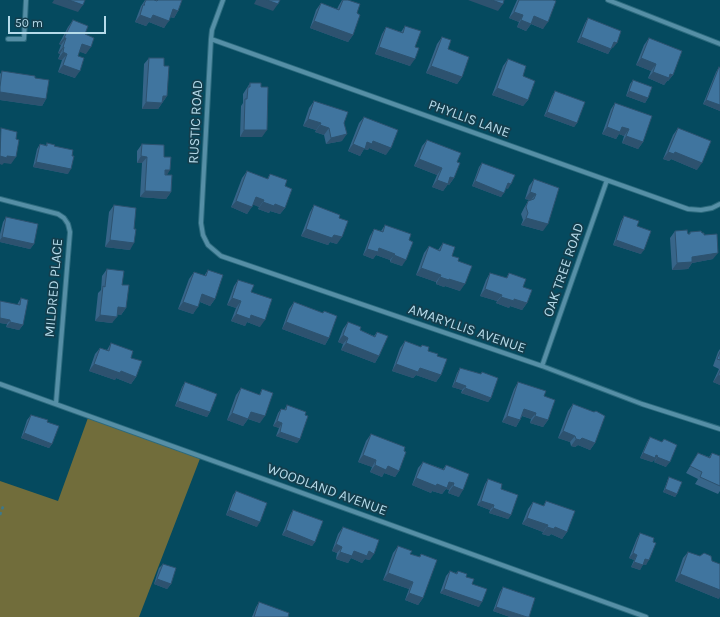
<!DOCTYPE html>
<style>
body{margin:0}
#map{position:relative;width:720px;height:617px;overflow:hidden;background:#054a5f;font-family:Karla,sans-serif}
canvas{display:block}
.scale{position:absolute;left:8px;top:16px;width:98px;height:18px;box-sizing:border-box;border:2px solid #b5dae9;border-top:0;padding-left:5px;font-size:12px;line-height:14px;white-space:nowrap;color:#b5dae9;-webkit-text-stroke:3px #143e4d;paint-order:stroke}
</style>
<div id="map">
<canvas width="720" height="617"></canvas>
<div class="scale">50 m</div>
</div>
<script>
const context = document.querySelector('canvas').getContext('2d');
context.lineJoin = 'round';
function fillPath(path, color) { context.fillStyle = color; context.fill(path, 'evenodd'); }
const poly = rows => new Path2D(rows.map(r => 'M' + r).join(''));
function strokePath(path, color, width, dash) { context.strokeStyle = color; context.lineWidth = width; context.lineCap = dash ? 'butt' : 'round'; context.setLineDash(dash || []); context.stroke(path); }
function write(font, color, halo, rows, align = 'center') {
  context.font = font + ' Karla,sans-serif'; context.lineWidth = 3.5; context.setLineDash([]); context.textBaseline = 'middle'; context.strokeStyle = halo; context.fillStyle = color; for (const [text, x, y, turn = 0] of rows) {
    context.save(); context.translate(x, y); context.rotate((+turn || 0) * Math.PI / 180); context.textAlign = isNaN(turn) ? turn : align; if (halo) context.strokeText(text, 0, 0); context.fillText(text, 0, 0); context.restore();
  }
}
const green = poly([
 [89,415,201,456,139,617,0,617,0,481,58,501]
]);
const path = poly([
 [0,515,4,504]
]);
const minor = poly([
 [223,0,212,30,211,39,201,223,203,235,208,245,221,256,542,366,642,404,720,429],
 [608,0,720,44],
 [8,39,24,39,26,0],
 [211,39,688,209,701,210,712,208,720,204],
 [0,199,58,214,64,218,68,224,70,232,56,403],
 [542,366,607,180],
 [0,384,646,617]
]);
const wall = poly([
 [145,0,155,1,155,0,182,0,178,11,174,18,170,17,164,28,149,22,146,26,135,22,141,6],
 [342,0,348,0,357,13,353,35,348,42,310,28,316,10,321,3,337,9,339,5],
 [517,0,553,0,543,29,531,24,526,31,517,27,519,22,509,18],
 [588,18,613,48,612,47,608,54,577,42,585,23],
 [73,20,85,34,86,54,79,51,78,56,75,78,58,72,62,60,58,59,60,54,58,53,61,45,59,44,68,27],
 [405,26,415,47,410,66,375,54,382,34,386,27,401,32],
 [442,37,462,77,457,84,426,73,437,44],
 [649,38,673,75,668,81,667,81,664,85,648,78,651,71,636,65,644,45],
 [149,58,164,66,167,96,158,109,142,109,144,64],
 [508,59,523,76,528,100,523,106,492,95,503,66],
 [719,67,720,68,720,111,703,104,716,72],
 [2,71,35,78,46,99,42,106,0,100,0,74],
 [633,80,648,98,645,103,626,96,630,84],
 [250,83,261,87,262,137,240,137,241,106,243,103,243,94],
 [555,91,577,123,574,127,544,116,552,96],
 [314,101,344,123,342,141,326,144,324,135,315,132,316,130,303,126,309,108],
 [615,103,643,142,638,149,622,143,624,136,619,134,616,139,602,134,611,109],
 [364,117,386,155,369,148,368,150,364,149,360,156,348,151,359,123],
 [678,128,697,170,671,159,669,161,663,159,673,135],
 [427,140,457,162,454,178,449,185,448,184,443,191,432,187,437,175,414,166,422,146],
 [47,143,54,146,68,174,33,167,37,149,40,144,46,145],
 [142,144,164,157,167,175,171,192,166,199,140,197,142,163,137,163,137,151],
 [482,163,508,189,506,188,501,197,472,186,479,167],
 [247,171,267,179,270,174,285,186,285,208,280,214,270,211,269,213,258,209,259,207,253,204,247,214,231,207,242,178],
 [534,179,543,231,521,225,523,220,521,214,524,208,528,201,530,200,525,199,529,186],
 [114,205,134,229,130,250,105,247,109,212],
 [314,205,339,218,337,244,330,242,328,245,301,236,310,212],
 [624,216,637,226,641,254,613,245,621,221],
 [6,217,34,244,30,249,0,242,0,234,3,222],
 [385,225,409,240,402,266,390,262,390,260,376,255,373,259,363,255,370,236,374,229,381,231],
 [675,231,688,234,689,234,690,232,702,233,704,235,713,259,692,263,688,269,672,270,670,238],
 [443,243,452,256,458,261,460,291,445,286,444,287,436,284,436,282,416,275,424,253,429,246,438,250],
 [107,269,122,285,126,308,121,315,117,314,112,323,95,321,98,293,101,290,102,276],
 [208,270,215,299,210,306,200,302,193,314,178,309,189,279,194,272,204,276],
 [490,273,506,278,509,273,523,287,527,303,522,310,510,306,509,308,496,303,497,301,480,296,486,280],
 [238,280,251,292,260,327,247,322,245,326,231,321,236,308,227,305,234,286],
 [21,298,23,325,19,330,6,327,7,324,0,323,0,301,17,305,18,303],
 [294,302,323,313,324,311,329,338,325,345,282,329,289,309],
 [348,322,360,330,374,336,377,332,379,356,375,363,341,350,343,344,338,342,343,329],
 [405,341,421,347,422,345,428,351,437,356,441,375,436,382,416,375,413,378,392,371,400,348],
 [111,343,131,358,136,377,131,384,116,378,115,380,89,371,95,354,100,348,107,350],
 [720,349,720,385,713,382,719,369,713,366,718,352],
 [460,368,481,374,482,372,491,398,488,402,461,393,462,390,452,387,457,373],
 [185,382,210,412,207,417,175,406,182,387],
 [518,382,544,396,548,420,543,427,530,423,531,419,522,416,520,420,516,427,502,422,514,389],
 [241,388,259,395,262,389,260,423,248,419,243,426,227,420,236,395],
 [573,404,595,443,590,450,578,445,575,447,571,446,570,442,558,438,568,411],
 [287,405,300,439,297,443,276,436,279,428,273,426,278,413,281,409,284,410],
 [31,415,47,422,52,444,49,448,21,438,27,420],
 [371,434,404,451,399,471,395,477,384,473,382,477,370,472,372,467,358,462,366,441],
 [650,437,662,442,664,439,666,467,654,462,655,461,654,460,652,462,640,458,647,442],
 [698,453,709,457,712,453,720,456,720,491,718,494,695,484,698,479,686,473],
 [423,462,443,469,446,465,459,497,448,493,449,490,446,489,442,494,432,491,431,493,412,485,418,468],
 [669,477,677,494,675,497,663,492,668,479],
 [488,479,501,489,511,515,508,519,489,513,490,510,477,505,485,484],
 [236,491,257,527,226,515,233,495],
 [546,501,567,532,562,539,551,534,549,536,542,534,543,532,522,524,528,509,533,502,543,506],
 [293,510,315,542,312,546,282,535,290,515],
 [343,527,370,560,365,559,362,563,351,558,348,563,336,559,337,553,332,551,338,534],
 [640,533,653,542,646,565,643,564,640,570,631,567,634,560,629,558,637,538],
 [398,546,410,554,419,557,421,554,423,598,418,605,405,600,409,589,383,580,393,553],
 [688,552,719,599,675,581,683,558],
 [163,564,171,584,167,589,154,584,159,568],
 [450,571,456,573,458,571,466,577,472,584,479,607,440,593,446,576],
 [503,587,529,617,510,617,493,611,500,592],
 [259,602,288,617,252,617,256,607]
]);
const shadedWall = poly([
 [54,0,69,0,83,5,78,12,52,3],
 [256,0,267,0,278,4,273,11,254,4],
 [468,0,492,0,503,4,498,11],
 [173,9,178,11,174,18,168,16],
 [514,12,523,15,519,22,509,18],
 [140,15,153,15,169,21,164,28,149,22,146,26,135,22],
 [534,16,548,22,543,29,529,23],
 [521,20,531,24,526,31,517,27],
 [314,21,353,35,348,42,310,28],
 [581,37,611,49,608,54,577,42],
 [64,38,66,38,61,45,59,44],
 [614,42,617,43,613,48,611,47],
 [82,44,91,47,86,54,77,51],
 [63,47,64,47,60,54,58,53],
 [379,47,415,59,410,66,375,54],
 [63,52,67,54,62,60,58,59],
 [641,58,656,64,651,71,636,65],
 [63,65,80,71,75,78,58,72],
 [431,66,462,77,457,84,426,73],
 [653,72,670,74,673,75,668,81,667,81,664,85,648,78],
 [497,88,528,100,523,106,492,95],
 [629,91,648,98,645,103,626,96],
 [0,92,46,99,42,106,0,100],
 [163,96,167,96,162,103],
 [706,100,720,105,720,111,703,104],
 [146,102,162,103,158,109,142,109],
 [547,112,577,123,574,127,544,116],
 [308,119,321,123,316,130,303,126],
 [320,125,329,128,324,135,315,132],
 [607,127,622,127,629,129,624,136,619,134,616,139,602,134],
 [244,130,267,130,262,137,240,137],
 [347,134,342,141,326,144,331,138],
 [626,136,643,142,638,149,622,143],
 [373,141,391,148,386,155,369,148,368,150,364,149,360,156,348,151,353,144],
 [668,152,675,152,702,163,697,170,671,159,669,161,663,159],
 [0,156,7,156,16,157,11,164,4,163,2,165,0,164],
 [141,156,147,157,142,163,137,163],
 [419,159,442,168,437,175,414,166],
 [36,162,71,169,68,174,33,167],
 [165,170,170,170,166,177],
 [450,177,454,178,449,185,448,184,443,191,432,187,437,180],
 [475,181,504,193,501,197,472,186],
 [508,183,511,184,508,189,504,188],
 [145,191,171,192,166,199,140,197],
 [530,192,536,194,531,200,525,199],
 [256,197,264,200,259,207,251,204],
 [236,201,252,207,247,214,231,207],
 [263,202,275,204,285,208,280,214,270,211,269,213,258,209],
 [526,218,548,224,543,231,521,225],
 [306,229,334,235,342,237,337,244,330,242,328,245,301,236],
 [2,237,34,244,30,249,0,242,0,240],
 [110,240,134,243,130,250,105,247],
 [616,240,644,250,641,254,613,245],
 [379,248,395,254,390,260,376,255,373,259,363,255,367,249],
 [718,253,713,259,692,263,688,269,672,270,677,263,692,257],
 [394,255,406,260,402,266,390,262],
 [421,268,441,275,436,282,416,275],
 [440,277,449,279,465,284,460,291,445,286,444,287,436,284],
 [485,289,502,295,497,301,480,296],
 [202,294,215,299,210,306,198,301],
 [501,297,514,299,527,303,522,310,510,306,509,308,496,303],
 [232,298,241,301,236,308,227,305],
 [183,302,198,307,193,314,178,309],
 [118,307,126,308,121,315,114,314],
 [236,314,251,315,265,320,260,327,247,322,245,326,231,321],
 [100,315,117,317,112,323,95,321],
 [0,318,10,320,7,324,0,323],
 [10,322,23,325,19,330,6,327],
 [286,322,329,338,325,345,282,329],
 [343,335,348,338,343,344,338,342],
 [346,343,379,356,375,363,341,350],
 [94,364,121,371,136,377,131,384,116,378,115,380,89,371],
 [396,364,420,368,441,375,436,382,416,375,413,378,392,371],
 [718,375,720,376,720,385,713,382],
 [455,382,466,386,462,390,452,387],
 [465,388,491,398,488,402,461,393],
 [178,401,210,412,207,417,175,406],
 [524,409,536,413,531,419,520,415],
 [251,412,265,416,260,423,248,419,243,426,227,420,232,413],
 [507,416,520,420,516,427,502,422],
 [535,416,548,420,543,427,530,423],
 [277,421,282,423,279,428,273,426],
 [563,431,575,436,570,442,558,438],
 [280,432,300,439,297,443,276,436],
 [24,433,52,444,49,448,21,438],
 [582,438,595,443,590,450,578,445,575,447,571,446,576,439],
 [643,453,656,455,658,456,655,461,654,460,652,462,640,458],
 [363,455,376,460,372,467,358,462],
 [657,457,670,462,666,467,654,462],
 [375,465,388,466,399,471,395,477,384,473,382,477,370,472],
 [416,478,437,484,449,482,454,483,449,490,446,489,442,494,432,491,431,493,412,485],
 [453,486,463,490,459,497,448,493],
 [665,489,677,494,675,497,663,492],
 [481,501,494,505,490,510,477,505],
 [493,508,511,515,508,519,489,513],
 [229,510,260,522,257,527,226,515],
 [527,518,548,525,543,532,522,524],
 [547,527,555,527,567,532,562,539,551,534,549,536,542,534],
 [286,530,315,542,312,546,282,535],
 [336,544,342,547,337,553,332,551],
 [354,551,369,551,374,554,370,560,365,559,362,563,351,558,348,563,336,559,340,552],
 [633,553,637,555,634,560,629,558],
 [645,559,649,560,646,565,642,564],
 [634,562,643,565,640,570,631,567],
 [388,573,413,582,409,589,383,580],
 [680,574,720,590,720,597,719,599,675,581],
 [157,579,171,584,167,589,154,584],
 [444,589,482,602,479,607,440,593],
 [409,593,423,598,418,605,405,600],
 [496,607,527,617,510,617,493,611]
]);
const building = poly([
 [69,0,85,0,83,5,69,0],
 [146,0,154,0,157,1,158,0,182,0,178,11,173,9,169,21,153,15,151,19,140,15,143,5,145,5,144,4,146,0],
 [267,0,280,0,278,4,267,0],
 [343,0,348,0,360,4,357,13,360,15,353,35,314,21,321,3,339,10,343,0],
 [492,0,504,0,503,4,492,0],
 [519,0,553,0,556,1,548,22,534,16,531,24,521,20,523,15,514,12,519,0],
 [588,18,621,31,617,43,614,42,611,49,581,37,588,18],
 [73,20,88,26,85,34,94,38,91,47,82,44,78,56,84,58,80,71,63,65,67,54,63,52,64,47,63,47,66,38,64,38,73,20],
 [405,26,421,31,415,47,419,48,415,59,379,47,386,27,403,33,405,26],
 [442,37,451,40,448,49,469,57,462,77,431,66,442,37],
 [649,38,682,51,673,75,670,74,669,78,653,72,656,64,641,58,649,38],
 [149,58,164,58,164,66,169,66,167,96,163,96,162,103,146,102,149,58],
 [508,59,526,66,523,76,535,81,528,100,497,88,508,59],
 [719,67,720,68,720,105,706,100,719,67],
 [2,71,35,76,35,78,49,80,46,99,0,92,0,87,2,71],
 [633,80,652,87,648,98,629,91,633,80],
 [250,83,261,83,261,87,268,87,267,130,244,130,245,99,247,99,248,87,250,87,250,83],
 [555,91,585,102,577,123,547,112,555,91],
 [314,101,348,112,344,123,347,134,331,138,329,128,320,125,321,123,308,119,314,101],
 [615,103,652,116,643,142,626,136,629,129,622,127,620,132,607,127,615,103],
 [364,117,398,130,391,148,373,141,372,144,367,142,365,149,353,144,364,117],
 [1,128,17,132,16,139,19,140,16,157,7,156,7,158,0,156,1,128],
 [678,128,711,141,702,163,675,152,674,154,668,152,678,128],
 [427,140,461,153,457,162,460,163,454,178,450,177,448,184,437,180,442,168,419,159,427,140],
 [47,143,55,145,54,146,73,150,72,156,74,156,71,169,36,162,40,144,47,146,47,143],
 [142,144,164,145,164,157,171,157,170,170,165,170,165,175,172,175,171,192,145,191,147,157,141,156,142,144],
 [482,163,515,175,511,184,508,183,504,193,475,181,482,163],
 [247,171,268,179,270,174,287,180,285,186,292,189,285,208,275,204,274,206,263,202,264,200,256,197,252,207,236,201,247,171],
 [534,179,559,188,548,224,526,218,528,213,526,207,528,201,534,199,536,194,530,192,534,179],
 [114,205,136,208,134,229,136,229,134,243,110,240,114,205],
 [314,205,340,215,339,218,348,221,342,237,334,235,332,238,306,229,314,205],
 [624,216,639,221,637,226,651,231,644,250,616,240,624,216],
 [6,217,38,224,34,244,2,237,6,217],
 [385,225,411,234,409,240,413,242,406,260,394,255,395,254,379,248,378,252,367,249,374,229,383,232,385,225],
 [687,230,688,234,690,234,690,232,701,231,702,233,704,233,704,235,717,234,718,253,692,257,692,262,677,263,675,231,687,230],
 [443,243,455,247,452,256,459,258,458,261,472,266,465,284,449,279,449,280,440,277,441,275,421,268,429,246,440,251,443,243],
 [107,269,124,271,122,285,129,285,126,308,118,307,117,317,100,315,103,286,105,287,107,269],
 [208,270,223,275,215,299,202,294,198,307,183,302,194,272,206,276,208,270],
 [490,273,507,278,509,273,526,279,523,287,532,290,527,303,514,299,514,301,501,297,502,295,485,289,490,273],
 [238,280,254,285,251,292,272,299,265,320,251,315,250,319,236,314,241,301,232,298,238,280],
 [21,298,28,300,23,325,10,322,10,320,0,318,0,301,20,305,21,298],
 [294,302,323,313,324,311,337,316,329,338,286,322,294,302],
 [348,322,361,327,360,330,375,337,377,332,388,336,379,356,346,343,348,338,343,335,348,322],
 [405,341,421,347,422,345,429,347,428,351,438,354,437,356,447,359,441,375,420,368,418,372,396,364,405,341],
 [111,343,133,351,131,358,142,361,136,377,121,371,120,373,94,364,100,348,109,351,111,343],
 [720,352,720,360,717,359,720,352],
 [460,368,481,374,482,372,498,378,491,398,465,388,466,386,455,382,460,368],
 [720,371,720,376,718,375,720,371],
 [185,382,217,394,210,412,178,401,185,382],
 [518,382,546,391,544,396,555,400,548,420,535,416,536,413,524,409,520,420,507,416,518,382],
 [241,388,260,395,262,389,273,393,265,416,251,412,248,419,232,413,241,388],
 [573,404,594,412,596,411,605,416,595,443,582,438,580,440,576,439,575,436,563,431,573,404],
 [287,405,306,412,305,415,308,416,300,439,280,432,282,423,277,421,281,409,286,410,287,405],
 [31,415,48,420,47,422,59,426,52,444,24,433,31,415],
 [371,434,405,447,404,451,406,452,399,471,388,466,386,470,375,465,376,460,363,455,371,434],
 [650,437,662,442,664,439,677,445,670,462,657,457,658,456,656,455,655,458,643,453,650,437],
 [698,453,710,458,712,453,720,456,720,486,700,477,702,472,690,466,698,453],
 [423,462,444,470,446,465,469,474,463,490,453,486,454,483,449,482,447,488,437,484,436,486,416,478,423,462],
 [669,477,682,482,677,494,665,489,669,477],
 [488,479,502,484,501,489,518,495,511,515,493,508,494,505,481,501,488,479],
 [236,491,267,503,260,522,229,510,236,491],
 [546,501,575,511,567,532,555,527,554,529,547,527,548,525,527,518,533,502,544,506,546,501],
 [293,510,323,521,315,542,286,530,293,510],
 [343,527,379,540,374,554,369,551,367,556,354,551,352,556,340,552,342,547,336,544,343,527],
 [640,533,654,538,653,542,656,543,649,560,645,559,643,565,634,562,637,555,633,553,640,533],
 [398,546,412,551,410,554,420,557,421,554,437,560,423,598,409,593,413,582,388,573,398,546],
 [688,552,700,556,704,553,711,556,712,561,720,564,720,590,680,574,688,552],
 [163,564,176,568,171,584,157,579,163,564],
 [450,571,457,574,458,571,467,574,466,577,474,579,472,584,487,589,482,602,444,589,450,571],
 [503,587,535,598,529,617,527,617,496,607,503,587],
 [259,602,289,613,288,617,254,617,259,602]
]);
const streetNames = [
 ["PHYLLIS LANE",469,119,20],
 ["RUSTIC ROAD",196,122,-87],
 ["OAK TREE ROAD",564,270,-71],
 ["MILDRED PLACE",54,288,-85],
 ["AMARYLLIS AVENUE",467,329,19],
 ["WOODLAND AVENUE",327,490,20]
];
fillPath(green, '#716d3b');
strokePath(minor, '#2c6a7d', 6);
strokePath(path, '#3d788b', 2.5, [3, 3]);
strokePath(minor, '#568fa6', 4);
fillPath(wall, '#376589');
fillPath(shadedWall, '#2d526f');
fillPath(building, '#40759f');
strokePath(building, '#2d526f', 1);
write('14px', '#b5dae9', '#143e4d', streetNames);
</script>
